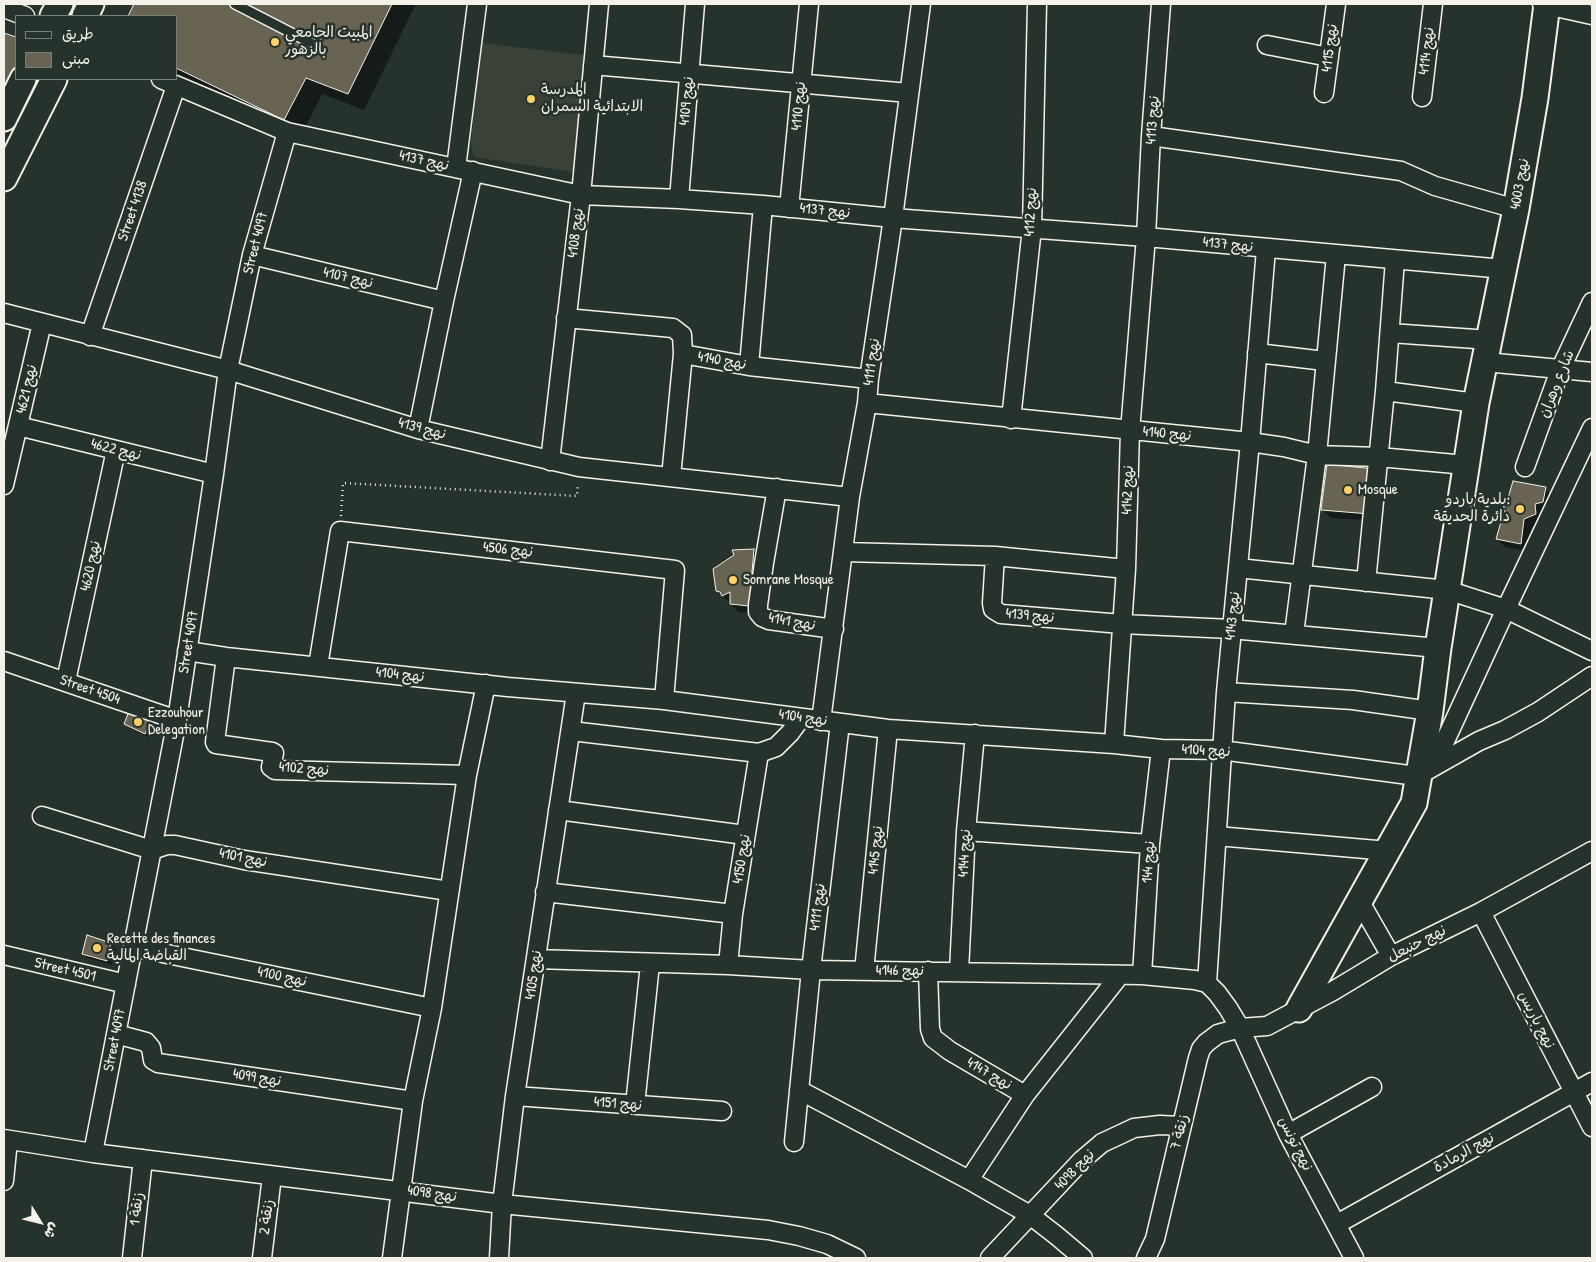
<!DOCTYPE html>
<meta charset="utf-8">
<style>
body{margin:0}
#map{position:relative;width:1596px;height:1262px;overflow:hidden;background:#26332d;font-family:"Patrick Hand","Playpen Sans Arabic",sans-serif}
canvas{display:block}
.frame{position:absolute;inset:0;border:5px solid #f4f1e8;pointer-events:none}
.legend{position:absolute;left:15px;top:15px;width:162px;height:65px;box-sizing:border-box;background:#26332d;border:1px solid #787f78;margin:0;padding:6px 9px;list-style:none;font-size:15px;color:#f4f1e8}
.legend li{display:flex;align-items:center;gap:10px;height:25px}
.legend b{width:25px;border:1px solid #787f78}
.north{position:absolute;left:15px;top:1197px;width:50px;height:50px;-webkit-text-stroke:4px #26332d;paint-order:stroke;rotate:126deg;font-size:14px;font-weight:700;line-height:20px;text-align:center;color:#f4f1e8}
.north::after{content:'';display:block;margin:auto;width:18px;height:22px;background:#f4f1e8;clip-path:polygon(50% 0,100% 100%,50% 72%,0 100%)}
</style>
<div id="map">
<canvas width="1596" height="1262"></canvas>
<div class="frame"></div>
<ul class="legend">
<li><b style="height:6px;background:#26332d"></b>طريق</li>
<li><b style="height:14px;background:#696452"></b>مبنى</li>
</ul>
<div class="north">ش</div>
</div>
<script>
const context = document.querySelector('canvas').getContext('2d');
context.lineJoin = 'round';
function fillPath(path, color) { context.fillStyle = color; context.fill(path, 'evenodd'); }
const poly = rows => new Path2D(rows.map(r => 'M' + r).join(''));
function strokePath(path, color, width, dash) { context.strokeStyle = color; context.lineWidth = width; context.lineCap = dash ? 'butt' : 'round'; context.setLineDash(dash || []); context.stroke(path); }
function write(font, color, halo, rows, align = 'center') {
  context.font = font + ' "Patrick Hand","Playpen Sans Arabic",sans-serif'; context.lineWidth = 5; context.setLineDash([]); context.textBaseline = 'middle'; context.strokeStyle = halo; context.fillStyle = color; for (const [text, x, y, turn = 0] of rows) {
    context.save(); context.translate(x, y); context.rotate((+turn || 0) * Math.PI / 180); context.textAlign = isNaN(turn) ? turn : align; if (halo) context.strokeText(text, 0, 0); context.fillText(text, 0, 0); context.restore();
  }
}
const built = poly([
 [481,43,591,56,580,173,474,157,471,142]
]);
const shadow = poly([
 [135,4,416,4,364,110,322,94,301,136,176,76,176,16,129,16],
 [4,34,16,38,16,79,4,118],
 [1328,465,1378,521,1331,518,1322,510],
 [1545,488,1553,497,1550,510,1543,511,1544,522,1532,527,1528,551,1505,547,1497,539],
 [754,551,762,559,757,613,739,612,717,591],
 [152,721,157,726,150,738,131,729,126,724],
 [111,944,116,949,112,965,88,958,83,953]
]);
const building = poly([
 [134,4,392,4,348,94,306,78,284,120,176,68,176,16,128,16,134,4],
 [4,33,16,37,16,72,4,95,4,33],
 [1327,464,1374,469,1370,514,1321,510,1327,464],
 [1513,481,1546,487,1543,502,1535,504,1536,514,1524,519,1521,544,1496,539,1513,481],
 [754,549,749,606,730,604,730,592,722,596,720,592,716,591,713,569,734,555,732,550,754,549],
 [129,711,152,720,145,734,124,724,129,711],
 [87,935,111,943,107,961,82,954,87,935]
]);
const path = poly([
 [341,516,343,483,577,496,578,484]
]);
const lane = poly([
 [235,4,313,44]
]);
const street = poly([
 [1542,4,1592,15],
 [4,8,25,16],
 [1267,45,1329,57],
 [593,65,909,93],
 [161,79,287,132,581,195,679,199,763,205,893,218,1146,237,1504,269],
 [1324,93,1336,4],
 [1422,97,1433,4],
 [1151,136,1401,171,1435,186,1516,209],
 [456,168,477,4],
 [679,199,695,4],
 [789,208,809,4],
 [252,255,444,301],
 [4,313,228,370,418,429,579,467,850,497],
 [566,318,673,328,682,335,683,354,749,366,869,379],
 [1390,333,1490,340],
 [90,336,176,86],
 [1257,353,1325,361],
 [1485,362,1592,372],
 [749,366,763,205],
 [1385,391,1476,403],
 [867,403,1250,442,1284,447,1317,455,1379,457,1466,465],
 [1011,419,1032,228,1037,4],
 [18,426,214,474],
 [418,429,444,301,473,171],
 [550,461,581,195,599,4],
 [1525,467,1560,370,1592,302],
 [671,477,683,354],
 [4,485,42,323],
 [777,488,764,563,758,605,758,612,762,617,769,620,834,629],
 [844,552,995,556,1126,569],
 [995,556,992,603,993,609,1001,614,1122,624,1231,629,1438,648],
 [1238,568,1447,590,1506,609,1592,651],
 [1366,582,1385,391,1395,260],
 [1294,634,1317,455,1336,255],
 [187,651,226,657,508,687,664,700,888,729,1114,744,1161,749,1221,750,1409,775,1419,775,1479,741,1505,730,1538,712,1592,676],
 [226,657,215,742,216,744,272,752,274,753,271,767,275,770,467,775],
 [4,661,177,720],
 [318,666,340,531,675,570,664,700],
 [66,681,116,450],
 [1226,692,1353,700,1430,711],
 [821,721,850,497,867,403,869,379,893,218,921,4],
 [571,731,759,753,776,747,790,733,801,718],
 [1114,744,1126,569,1130,431,1146,237,1151,136,1161,4],
 [1433,767,1506,609,1592,428],
 [558,810,745,835],
 [42,816,152,850,167,845,175,845,244,860,449,891],
 [966,831,1150,844],
 [1217,836,1388,851],
 [545,892,733,914],
 [1360,902,1391,956],
 [1481,912,1592,1127],
 [133,947,432,1008],
 [4,955,126,984],
 [536,959,728,965,811,970,1142,975,1195,980,1207,983,1217,993,1228,1008,1240,1028,1288,1134,1354,1258],
 [728,965,733,914,759,753],
 [864,971,888,729],
 [928,971,930,1029,933,1038,950,1051,1025,1095,1120,975],
 [959,971,966,831,975,734],
 [1142,975,1150,844,1161,749],
 [1207,983,1226,692,1250,442,1266,249],
 [116,1034,146,1042,151,1048,153,1060,158,1063,413,1101],
 [799,1090,969,1180,1030,1215,1057,1236,1083,1258],
 [515,1096,722,1111],
 [635,1105,650,964],
 [1288,1134,1372,1087],
 [4,1139,93,1153,502,1204,768,1230,799,1236,827,1244,856,1258],
 [794,1142,811,970,840,723],
 [93,1153,177,720,214,474,228,370,252,255,287,132],
 [969,1180,1025,1095],
 [4,1181,8,1140],
 [1337,1224,1592,1082],
 [132,1258,143,1159],
 [262,1258,272,1176],
 [392,1258,413,1101,432,1008,467,775,486,684],
 [499,1258,502,1204,515,1096,576,693],
 [990,1258,1082,1160,1102,1143,1134,1128,1160,1125,1181,1126],
 [1146,1258,1155,1239,1198,1058,1201,1049,1206,1043,1218,1034,1240,1028,1267,1026,1333,991,1391,956,1481,912,1592,851]
]);
const secondary = poly([
 [53,16,60,4],
 [85,16,91,4],
 [4,118,23,79],
 [4,178,54,79],
 [1299,1009,1414,803,1430,711,1438,648,1476,403,1516,209,1535,98,1547,4]
]);
const markers = [
 [275,42,5,"#ffd166"],
 [531,99,5,"#ffd166"],
 [1348,490,5,"#ffd166"],
 [1520,509,5,"#ffd166"],
 [733,580,5,"#ffd166"],
 [138,722,5,"#ffd166"],
 [97,948,5,"#ffd166"]
];
const poiNames = [
 ["المبيت الجامعي",285,33],
 ["بالزهور",285,50],
 ["المدرسة",541,90],
 ["الابتدائية السمران",541,107],
 ["Mosque",1358,490],
 ["بلدية باردو:",1510,500,"right"],
 ["دائرة الحديقة",1510,517,"right"],
 ["Somrane Mosque",743,580],
 ["Ezzouhour",148,713],
 ["Delegation",148,730],
 ["Recette des finances",107,939],
 ["القباضة المالية",107,956]
];
const streetNames = [
 ["نهج 4115",1330,48,-83],
 ["نهج 4114",1427,51,-83],
 ["نهج 4109",687,101,-85],
 ["نهج 4110",799,106,-85],
 ["نهج 4113",1153,120,-86],
 ["نهج 4137",424,161,12],
 ["نهج 4003",1520,184,-80],
 ["Street 4138",133,211,-71],
 ["نهج 4137",825,211,6],
 ["نهج 4112",1031,212,-87],
 ["نهج 4108",576,233,-83],
 ["Street 4097",256,243,-76],
 ["نهج 4137",1228,245,6],
 ["نهج 4107",348,278,13],
 ["نهج 4140",722,361,10],
 ["نهج 4111",872,362,-82],
 ["شارع وهران",1557,384,-68],
 ["نهج 4621",27,389,-77],
 ["نهج 4139",422,429,15],
 ["نهج 4140",1167,434,5],
 ["نهج 4622",116,450,14],
 ["نهج 4142",1128,490,-88],
 ["نهج 4506",508,550,6],
 ["نهج 4620",91,566,-78],
 ["نهج 4139",1030,616,5],
 ["نهج 4143",1233,616,-84],
 ["نهج 4141",792,622,10],
 ["Street 4097",189,642,-81],
 ["نهج 4104",400,675,6],
 ["Street 4504",90,690,19],
 ["نهج 4104",803,718,8],
 ["نهج 4104",1206,751,3],
 ["نهج 4102",304,769,4],
 ["نهج 4145",876,850,-84],
 ["نهج 4144",965,853,-87],
 ["نهج 4101",243,858,11],
 ["نهج 4150",742,859,-81],
 ["نهج 144",1149,862,-86],
 ["نهج 4111",818,907,-83],
 ["نهج حنبعل",1417,944,-27],
 ["Street 4501",65,970,13],
 ["نهج 4146",900,971],
 ["نهج 4105",534,975,-82],
 ["نهج 4100",282,977,12],
 ["نهج باريس",1536,1020,63],
 ["Street 4097",115,1040,-79],
 ["نهج 4147",989,1074,30],
 ["نهج 4099",257,1078,9],
 ["نهج 4151",618,1104,4],
 ["زنقة 7",1180,1132,-76],
 ["نهج تونس",1295,1144,63],
 ["نهج الرمادة",1464,1153,-29],
 ["نهج 4098",1075,1170,-46],
 ["نهج 4098",432,1194,8],
 ["زنقة 1",137,1209,-84],
 ["زنقة 2",267,1217,-83]
];
fillPath(built, '#3a4238');
fillPath(shadow, '#0007');
fillPath(building, '#696452');
strokePath(building, '#f4f1e8', 1);
strokePath(lane, '#f4f1e8', 12);
strokePath(street, '#f4f1e8', 21);
strokePath(secondary, '#f4f1e8', 29);
strokePath(path, '#f4f1e8', 2.5, [1, 4]);
strokePath(lane, '#26332d', 9);
strokePath(street, '#26332d', 18);
strokePath(secondary, '#26332d', 25);
for (const [x, y, r, color] of markers) { const dot = new Path2D(); dot.arc(x, y, r, 0, 2 * Math.PI); context.fillStyle = color; context.fill(dot); strokePath(dot, '#26332d', 2); }
write('15px', '#f4f1e8', '#26332d', poiNames, 'left');
write('15px', '#f4f1e8', '#26332d', streetNames);
</script>
